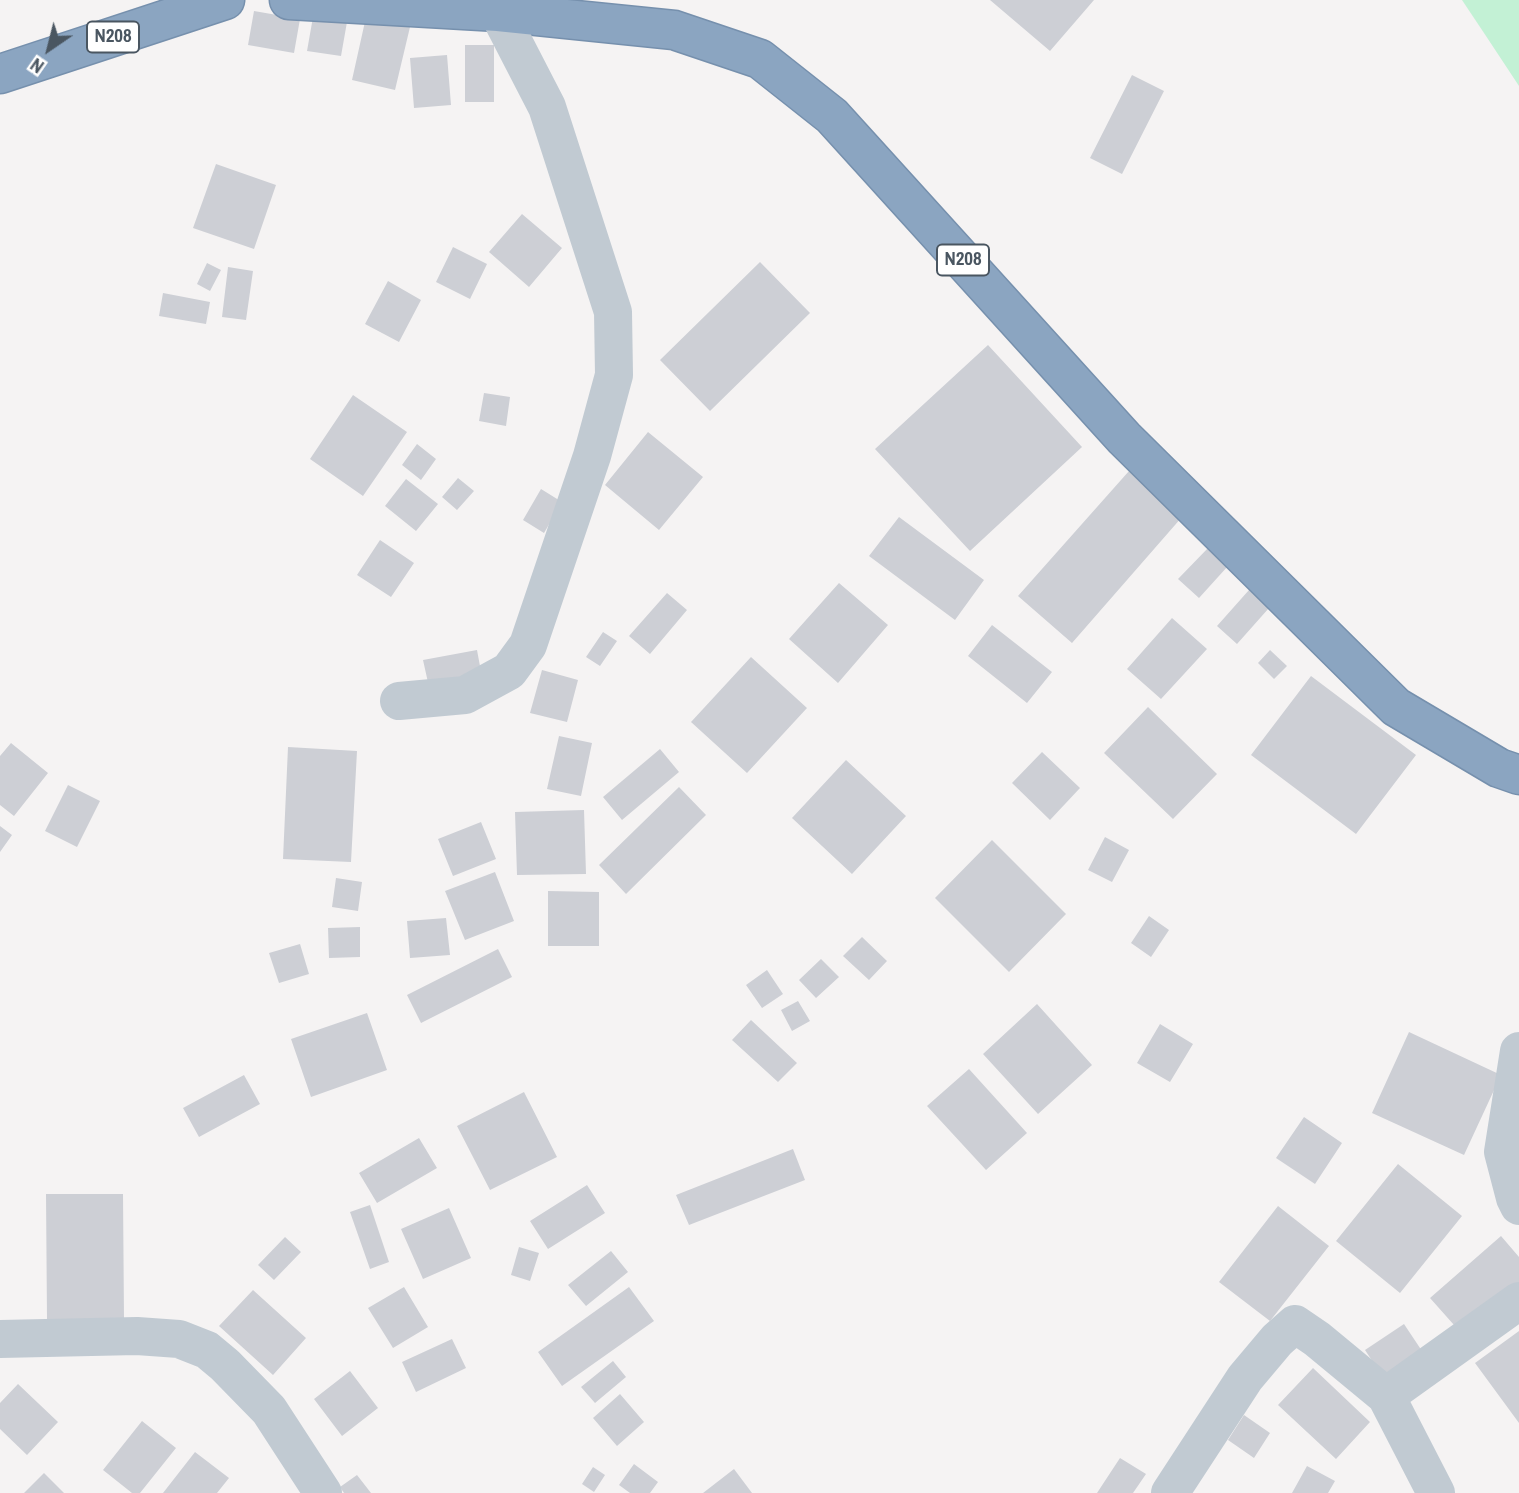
<!DOCTYPE html>
<style>
body{margin:0}
#map{position:relative;width:1519px;height:1493px;overflow:hidden;background:#f5f3f3;font-family:"Archivo Narrow",sans-serif}
canvas{display:block}
.north{position:absolute;left:14px;top:14px;width:70px;height:70px;-webkit-text-stroke:5px #fff;paint-order:stroke;rotate:215deg;font-size:19px;font-weight:700;line-height:28px;text-align:center;color:#4a5661}
.north::after{content:'';display:block;margin:auto;width:24px;height:32px;background:#4a5661;clip-path:polygon(50% 0,100% 100%,50% 72%,0 100%)}
</style>
<div id="map">
<canvas width="1519" height="1493"></canvas>
<div class="north">N</div>
</div>
<script>
const context = document.querySelector('canvas').getContext('2d');
context.lineJoin = 'round';
function fillPath(path, color) { context.fillStyle = color; context.fill(path, 'evenodd'); }
const poly = rows => new Path2D(rows.map(r => 'M' + r).join(''));
function strokePath(path, color, width, dash) { context.strokeStyle = color; context.lineWidth = width; context.lineCap = dash ? 'butt' : 'round'; context.setLineDash(dash || []); context.stroke(path); }
function write(font, color, halo, rows, align = 'center') {
  context.font = font + ' "Archivo Narrow",sans-serif'; context.lineWidth = 5; context.setLineDash([]); context.textBaseline = 'middle'; context.strokeStyle = halo; context.fillStyle = color; for (const [text, x, y, turn = 0] of rows) {
    context.save(); context.translate(x, y); context.rotate((+turn || 0) * Math.PI / 180); context.textAlign = isNaN(turn) ? turn : align; if (halo) context.strokeText(text, 0, 0); context.fillText(text, 0, 0); context.restore();
  }
}
const green = poly([
 [1462,0,1519,0,1519,86,1486,36]
]);
const building = poly([
 [990,0,1094,0,1050,51],
 [254,11,300,19,294,53,248,45],
 [313,17,347,22,341,56,307,51],
 [366,17,410,27,395,90,352,80],
 [465,45,494,45,494,102,465,102],
 [447,55,451,105,414,108,410,58],
 [1132,75,1164,91,1122,174,1090,158],
 [216,164,276,185,254,249,193,228],
 [522,214,562,248,529,287,489,252],
 [453,247,487,264,470,299,436,282],
 [760,262,810,313,710,411,660,360],
 [207,263,221,270,210,291,197,284],
 [228,267,253,271,246,320,222,317],
 [388,281,421,300,399,342,365,324],
 [163,293,210,302,206,324,159,316],
 [988,345,1082,447,970,551,875,449],
 [484,393,510,397,506,426,479,421],
 [353,395,407,432,363,496,310,459],
 [648,432,703,477,659,530,605,485],
 [417,444,436,459,421,480,402,465],
 [1129,471,1182,517,1072,643,1018,596],
 [458,478,474,491,457,510,442,497],
 [406,479,438,504,416,531,385,506],
 [541,489,562,502,544,533,523,520],
 [899,517,984,580,955,620,869,556],
 [380,540,414,563,391,597,357,575],
 [1208,548,1228,566,1199,598,1178,579],
 [839,583,888,625,838,683,789,639],
 [1249,590,1269,608,1237,644,1217,626],
 [667,593,687,610,650,654,629,636],
 [1172,618,1207,649,1161,699,1127,669],
 [992,625,1052,672,1027,703,968,656],
 [603,632,617,641,600,666,586,657],
 [477,650,482,677,429,687,423,660],
 [1270,650,1287,666,1274,679,1258,663],
 [751,657,807,708,747,773,691,722],
 [542,670,578,680,567,722,530,713],
 [1311,676,1416,755,1356,834,1251,755],
 [1148,707,1217,774,1173,819,1104,753],
 [559,736,592,743,581,796,547,789],
 [11,743,48,773,14,816,0,805,0,756],
 [288,747,357,751,351,862,283,859],
 [660,749,679,772,622,820,603,797],
 [1042,752,1080,788,1050,820,1012,783],
 [846,760,906,816,852,874,792,818],
 [68,785,100,801,77,847,45,831],
 [679,787,706,815,626,894,599,865],
 [584,810,586,874,517,875,515,812],
 [481,822,496,859,453,876,438,839],
 [0,826,12,835,0,852],
 [1105,837,1129,850,1112,882,1088,870],
 [992,840,1066,914,1009,972,935,898],
 [495,872,514,921,465,940,445,891],
 [336,878,362,882,358,911,332,907],
 [548,891,599,892,599,946,548,946],
 [1149,916,1169,930,1151,957,1131,943],
 [446,918,450,955,410,958,407,921],
 [360,927,360,957,329,958,328,928],
 [862,937,887,961,869,980,843,956],
 [300,944,309,974,279,983,269,953],
 [498,949,512,977,421,1023,407,995],
 [821,959,839,977,816,998,799,980],
 [767,970,783,994,762,1008,746,985],
 [798,1001,810,1021,792,1031,781,1010],
 [1037,1004,1092,1065,1038,1114,983,1054],
 [367,1013,387,1070,311,1097,291,1039],
 [751,1020,797,1063,778,1082,732,1040],
 [1160,1024,1193,1044,1170,1082,1137,1063],
 [1409,1032,1501,1075,1464,1155,1372,1113],
 [969,1069,1027,1133,986,1170,927,1106],
 [244,1075,260,1104,199,1137,183,1108],
 [524,1092,557,1157,490,1190,457,1126],
 [1304,1117,1342,1143,1315,1184,1276,1158],
 [419,1138,437,1168,377,1203,359,1173],
 [793,1149,805,1180,689,1225,676,1195],
 [1398,1164,1462,1216,1400,1293,1336,1241],
 [587,1185,605,1213,548,1249,530,1221],
 [46,1194,123,1194,124,1319,47,1319],
 [370,1205,389,1262,370,1269,350,1212],
 [1278,1206,1329,1246,1270,1321,1219,1282],
 [449,1208,471,1258,423,1279,401,1229],
 [1501,1236,1519,1257,1519,1284,1462,1334,1430,1298],
 [285,1237,301,1252,274,1280,258,1265],
 [519,1247,539,1253,530,1281,511,1275],
 [611,1251,628,1272,586,1306,568,1285],
 [404,1287,428,1327,393,1348,368,1308],
 [629,1287,654,1321,562,1386,538,1352],
 [253,1290,306,1338,273,1375,219,1326],
 [1404,1324,1422,1351,1383,1377,1365,1350],
 [1519,1331,1519,1423,1475,1363],
 [452,1339,466,1368,416,1392,402,1362],
 [613,1361,626,1377,595,1403,581,1387],
 [1313,1368,1370,1422,1336,1459,1278,1405],
 [350,1371,378,1408,342,1436,314,1399],
 [18,1384,58,1422,27,1455,0,1429,0,1403],
 [620,1394,644,1422,617,1446,593,1418],
 [1244,1415,1270,1433,1254,1458,1228,1440],
 [142,1421,176,1448,140,1493,132,1493,103,1470],
 [195,1452,229,1478,217,1493,163,1493],
 [1120,1458,1146,1474,1133,1493,1097,1493],
 [634,1464,658,1482,650,1493,630,1493,619,1485],
 [1307,1466,1335,1481,1328,1493,1292,1493],
 [593,1467,605,1475,594,1492,582,1484],
 [734,1469,752,1493,703,1493],
 [44,1473,64,1493,24,1493],
 [357,1475,371,1493,344,1493,340,1487]
]);
const minor = poly([
 [399,701,465,695,509,671,528,645,592,456,614,375,613,312,547,107,498,12],
 [1519,1051,1503,1152,1515,1198,1519,1206],
 [0,1339,137,1336,179,1339,207,1350,225,1365,269,1410,323,1493],
 [1386,1396,1519,1301],
 [1170,1493,1245,1378,1277,1340,1295,1324,1317,1339,1386,1396,1436,1493]
]);
const highway = poly([
 [289,0,498,12,674,30,760,59,832,116,1124,438,1396,707,1499,768,1519,775],
 [0,74,225,0]
]);
const shields = [
 [113,37,52],
 [963,260,52]
];
const shieldNames = [
 ["N208",113,37],
 ["N208",963,260]
];
fillPath(green, '#c3f1d5');
fillPath(building, '#cdcfd5');
strokePath(highway, '#7690ad', 41);
strokePath(minor, '#c1cad2', 38);
strokePath(highway, '#8ba5c1', 38);
for (const [x, y, w] of shields) { const box = new Path2D(); box.roundRect(x - w / 2, y - 15.5, w, 31, 5); context.fillStyle = '#fff'; context.fill(box); strokePath(box, '#4a5661', 2); }
write('bold 19px', '#4a5661', null, shieldNames);
</script>
